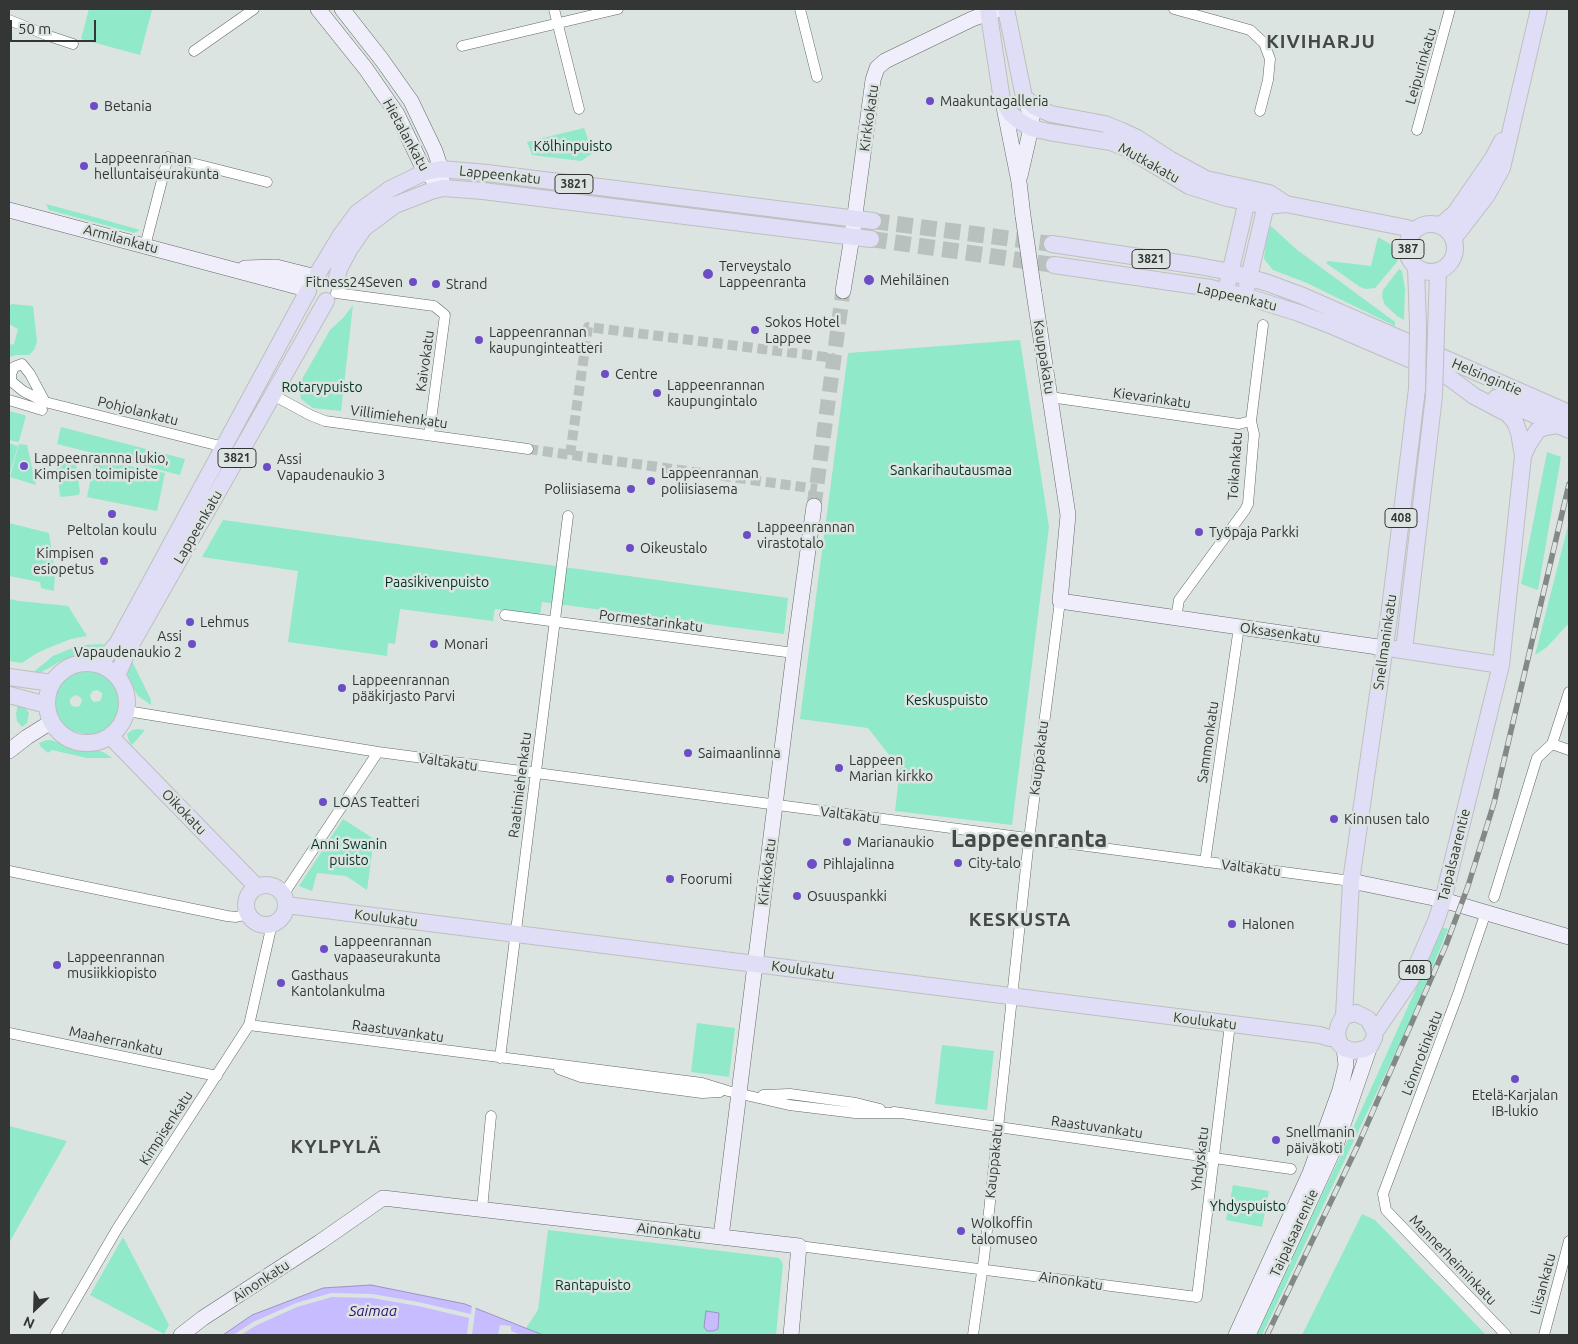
<!DOCTYPE html>
<meta charset="utf-8">
<style>
body{margin:0}
#map{position:relative;width:1578px;height:1344px;overflow:hidden;background:#dbe4e0;font-family:Ubuntu,sans-serif}
canvas{display:block}
.frame{position:absolute;inset:0;border:10px solid #333635;pointer-events:none}
.north{position:absolute;left:10px;top:1284px;width:50px;height:50px;-webkit-text-stroke:4px #dbe4e0;paint-order:stroke;rotate:204deg;font-size:14px;font-weight:700;line-height:20px;text-align:center;color:#333635}
.north::after{content:'';display:block;margin:auto;width:18px;height:22px;background:#333635;clip-path:polygon(50% 0,100% 100%,50% 72%,0 100%)}
.scale{position:absolute;left:10px;top:20px;width:86px;height:22px;box-sizing:border-box;border:2px solid #333635;border-top:0;padding-left:6px;font-size:15px;line-height:18px;white-space:nowrap;color:#333635;-webkit-text-stroke:4px #dbe4e0;paint-order:stroke}
</style>
<div id="map">
<canvas width="1578" height="1344"></canvas>
<div class="frame"></div>
<div class="north">N</div>
<div class="scale">50 m</div>
</div>
<script>
const context = document.querySelector('canvas').getContext('2d');
context.lineJoin = 'round';
function fillPath(path, color) { context.fillStyle = color; context.fill(path, 'evenodd'); }
const poly = rows => new Path2D(rows.map(r => 'M' + r).join(''));
function strokePath(path, color, width, dash) { context.strokeStyle = color; context.lineWidth = width; context.lineCap = dash ? 'butt' : 'round'; context.setLineDash(dash || []); context.stroke(path); }
function write(font, color, halo, rows, align = 'center') {
  context.font = font + ' Ubuntu,sans-serif'; context.lineWidth = 5; context.setLineDash([]); context.textBaseline = 'middle'; context.strokeStyle = halo; context.fillStyle = color; for (const [text, x, y, turn = 0] of rows) {
    context.save(); context.translate(x, y); context.rotate((+turn || 0) * Math.PI / 180); context.textAlign = isNaN(turn) ? turn : align; if (halo) context.strokeText(text, 0, 0); context.fillText(text, 0, 0); context.restore();
  }
}
const green = poly([
 [89,9,151,9,152,10,140,55,81,39],
 [584,128,593,153,581,161,532,155,527,142],
 [46,204,98,218,140,230,134,233,49,210],
 [1271,226,1296,249,1395,322,1395,326,1307,283,1273,270,1264,259,1267,232],
 [1378,237,1390,244,1398,258,1397,262,1375,288,1366,289,1360,287,1326,263,1328,261,1371,266],
 [1399,269,1402,271,1405,289,1404,320,1397,316,1385,305,1382,297,1383,290],
 [12,304,33,306,37,342,34,350,29,355,16,355,9,357,9,345,14,344,18,329,9,324,9,306],
 [353,305,341,411,313,408,301,399,299,390,301,381,330,330,343,318],
 [1020,340,1049,527,1012,825,895,811,900,769,868,728,800,719,848,353],
 [9,411,24,415,26,416,19,441,18,442,9,440],
 [61,427,185,459,180,475,57,444],
 [9,443,18,446,9,476],
 [19,444,27,445,36,485,10,477],
 [1547,452,1561,457,1538,590,1521,584],
 [95,459,165,473,157,511,87,497],
 [74,462,76,464,80,492,78,495,61,497,60,495,56,466,57,464],
 [223,520,788,598,784,634,542,602,540,615,495,609,493,621,400,609,395,644,388,643,387,656,288,642,298,571,202,557],
 [1569,522,1569,623,1547,647,1535,655],
 [9,523,49,533,55,573,54,591,41,588,40,582,9,576],
 [9,599,19,601,68,606,87,636,71,639,53,646,37,653,22,663,9,661],
 [104,644,94,654,61,661,40,673,31,674,53,656,70,649,86,645],
 [131,659,151,700,151,705,138,696,129,680,126,667],
 [83,671,93,672,103,675,112,681,119,689,121,699,121,709,117,718,111,726,104,731,95,734,85,734,73,731,65,726,54,712,52,704,53,696,58,685,62,680,70,674],
 [97,690,102,693,102,697,100,701,94,702,91,699,90,695,93,691],
 [75,695,80,697,82,700,80,706,76,707,72,706,70,703,70,699],
 [18,705,25,707,29,713,27,723,22,727,17,721,16,714],
 [138,729,145,730,132,745,129,741,127,734,132,730],
 [47,740,51,740,76,749,101,751,108,755,112,758,87,758,52,750,48,753,40,746,39,743],
 [343,819,374,839,367,890,346,876,317,873,312,891,299,886],
 [1441,927,1448,929,1409,1024,1262,1335,1256,1335,1265,1313,1340,1157,1415,991],
 [697,1023,735,1028,729,1077,691,1072],
 [942,1045,994,1051,987,1110,935,1104],
 [9,1126,67,1141,9,1243],
 [1233,1185,1269,1191,1262,1227,1226,1220],
 [1362,1214,1375,1220,1486,1335,1302,1335],
 [548,1230,779,1258,783,1264,776,1335,543,1335,526,1328,538,1310],
 [123,1237,169,1325,164,1334,90,1295]
]);
const water = poly([
 [371,1285,465,1304,543,1335,223,1335,252,1315,323,1288,371,1285],
 [706,1311,719,1313,718,1329,713,1331,707,1331,704,1327,706,1311]
]);
const pier = poly([
 [331,1293,372,1294,418,1302,471,1314,472,1304,475,1304,476,1305,472,1335,467,1335,469,1318,418,1306,372,1298,332,1297,297,1307,255,1326,241,1335,233,1335,253,1322,296,1303],
 [500,1325,511,1326,511,1331,522,1335,498,1335]
]);
const streetTunnel = poly([
 [528,449,817,489],
 [570,455,588,327,834,358]
]);
const secondaryTunnel = poly([
 [814,506,843,291]
]);
const primaryTunnel = poly([
 [873,221,1052,244],
 [871,239,1054,265]
]);
const street = poly([
 [554,9,579,109],
 [800,9,817,77],
 [1174,9,1250,30,1264,43,1270,59,1268,80,1260,111],
 [9,20,49,36,73,44],
 [462,46,618,9],
 [194,51,254,9],
 [1417,130,1450,9],
 [145,246,168,157,267,182],
 [336,293,434,306,445,315,429,435],
 [273,395,310,415,325,421,528,449],
 [1050,397,1239,424,1251,421],
 [9,400,42,410],
 [45,402,30,374,22,364,14,367,11,374,11,381,23,391,45,402,224,447],
 [505,615,794,653],
 [1176,618,1179,600,1245,510,1248,504,1254,434,1251,421,1263,325],
 [127,711,378,752,1351,881],
 [1552,744,1569,750],
 [1205,862,1239,627],
 [9,871,227,916,236,917,248,914],
 [283,895,378,752],
 [1494,897,1537,758,1552,744,1569,692],
 [1486,912,1458,994,1383,1194,1386,1210,1506,1335],
 [249,1025,702,1083,728,1091,789,1105,855,1113,899,1113],
 [9,1033,217,1076],
 [500,1058,568,516],
 [559,1069,581,1077,702,1093,720,1092],
 [763,1095,790,1094,856,1103,880,1109],
 [894,1112,1291,1169],
 [482,1209,491,1116],
 [799,1246,1197,1297,1230,1024],
 [55,1335,117,1229,249,1025,272,924],
 [973,1335,984,1258,1029,839,1060,601],
 [1544,1335,1569,1241]
]);
const secondary = poly([
 [318,9,366,69,397,114,425,172,443,188],
 [342,9,382,60,411,101,435,151,441,169,442,180],
 [1003,102,1019,182,1023,216],
 [1020,176,1031,128,1032,118,1024,97],
 [9,210,306,289],
 [245,268,276,267,312,276],
 [843,291,852,237,873,80,877,68,885,61,972,19,999,9],
 [1034,293,1068,515,1060,601,1385,648],
 [9,751,27,737,51,722],
 [1351,881,1443,900,1569,937],
 [721,1237,794,653,814,506],
 [181,1335,203,1318,320,1242,383,1198,799,1246,791,1335],
 [1236,1335,1310,1173,1340,1090,1346,1065,1344,1048],
 [1248,1335,1337,1142,1370,1046]
]);
const primary = poly([
 [988,9,1002,100,1011,114,1021,122,1031,128,1049,132,1111,142,1128,149,1189,186,1227,198,1266,206,1286,204],
 [1006,9,1024,97,1035,107,1051,114,1105,124,1122,131,1137,138,1171,160,1206,179,1269,193,1286,204,1407,228,1414,231],
 '1407 248a24 24 0 1 1 48 0a24 24 0 1 1-48 0Z',
 [1440,226,1455,213,1493,158,1502,141],
 [1453,239,1487,195,1502,168,1539,9],
 [1052,244,1199,266,1230,272,1268,283,1303,296,1569,413],
 [1054,265,1211,288,1251,298,1299,313,1330,325,1446,375],
 [1416,267,1418,325],
 [318,273,341,235,357,213,390,189,425,172,441,169,487,173,873,221],
 [336,282,339,269,349,250,364,228,395,205,431,191,443,188,483,191,871,239],
 [1228,282,1249,192],
 [1247,286,1268,196],
 [1436,332,1438,271],
 [1496,398,1569,430],
 [1523,456,1528,445,1537,431,1542,428,1558,425],
 [1395,649,1501,665],
 [1404,650,1434,396],
 '47 703a40 40 0 1 1 80 0a40 40 0 1 1-80 0Z',
 [99,664,117,644,308,291],
 [117,676,128,650,326,301],
 [9,677,52,683],
 [9,695,47,705],
 [110,736,257,887],
 '246 905a20 20 0 1 1 40 0a20 20 0 1 1-40 0Z',
 [286,905,1320,1035,1329,1038,1337,1038],
 [1356,1013,1368,1019,1375,1032,1374,1038,1370,1046,1364,1049,1354,1051,1344,1048,1339,1043,1337,1033,1339,1025,1344,1016,1356,1013],
 [1344,1016,1351,881,1388,625,1417,389],
 [1375,1032,1410,981,1436,921,1443,900,1501,665,1523,456,1519,433,1515,422,1508,414,1474,396,1443,373]
]);
const rail = poly([
 [1267,1335,1358,1145,1446,945,1468,886,1494,803,1569,484]
]);
const secondaryBridge = poly([
 [1023,216,1034,293]
]);
const primaryBridge = poly([
 [1417,389,1418,325],
 [1434,396,1436,332]
]);
const markers = [
 [930,101,5,"#6d4dc6"],
 [94,106,5,"#6d4dc6"],
 [84,166,5,"#6d4dc6"],
 [708,274,6,"#6d4dc6"],
 [869,280,6,"#6d4dc6"],
 [413,282,5,"#6d4dc6"],
 [436,284,5,"#6d4dc6"],
 [755,330,5,"#6d4dc6"],
 [479,340,5,"#6d4dc6"],
 [605,374,5,"#6d4dc6"],
 [657,393,5,"#6d4dc6"],
 [24,466,5,"#6d4dc6"],
 [267,467,5,"#6d4dc6"],
 [651,481,5,"#6d4dc6"],
 [631,489,5,"#6d4dc6"],
 [112,514,5,"#6d4dc6"],
 [1199,532,5,"#6d4dc6"],
 [747,535,5,"#6d4dc6"],
 [630,548,5,"#6d4dc6"],
 [104,561,5,"#6d4dc6"],
 [190,622,5,"#6d4dc6"],
 [192,644,5,"#6d4dc6"],
 [434,644,5,"#6d4dc6"],
 [342,688,5,"#6d4dc6"],
 [688,753,5,"#6d4dc6"],
 [839,768,5,"#6d4dc6"],
 [323,802,5,"#6d4dc6"],
 [1334,819,5,"#6d4dc6"],
 [847,842,5,"#6d4dc6"],
 [958,863,5,"#6d4dc6"],
 [812,864,6,"#6d4dc6"],
 [670,879,5,"#6d4dc6"],
 [797,896,5,"#6d4dc6"],
 [1232,924,5,"#6d4dc6"],
 [324,949,5,"#6d4dc6"],
 [57,965,5,"#6d4dc6"],
 [281,983,5,"#6d4dc6"],
 [1515,1079,5,"#6d4dc6"],
 [1276,1140,5,"#6d4dc6"],
 [961,1231,5,"#6d4dc6"]
];
const shields = [
 [574,184,38],
 [1408,249,32],
 [1151,259,38],
 [237,458,38],
 [1401,518,32],
 [1415,970,32]
];
const shieldNames = [
 ["3821",574,184],
 ["387",1408,249],
 ["3821",1151,259],
 ["3821",237,458],
 ["408",1401,518],
 ["408",1415,970]
];
const streetNames = [
 ["Leipurinkatu",1421,66,-74],
 ["Kirkkokatu",869,118,-82],
 ["Hietalankatu",406,135,61],
 ["Mutkakatu",1149,163,29],
 ["Lappeenkatu",500,175,6],
 ["Armilankatu",121,239,15],
 ["Lappeenkatu",1237,297,13],
 ["Kauppakatu",1044,357,81],
 ["Kaivokatu",425,361,-82],
 ["Helsingintie",1487,377,23],
 ["Kievarinkatu",1152,398,8],
 ["Pohjolankatu",138,411,14],
 ["Villimiehenkatu",399,417,8],
 ["Toikankatu",1235,466,-86],
 ["Lappeenkatu",198,527,-60],
 ["Pormestarinkatu",651,621,7],
 ["Oksasenkatu",1280,633,8],
 ["Snellmaninkatu",1385,642,-82],
 ["Sammonkatu",1208,742,-82],
 ["Kauppakatu",1039,758,-83],
 ["Valtakatu",448,762,8],
 ["Raatimiehenkatu",520,785,-83],
 ["Oikokatu",184,812,46],
 ["Valtakatu",850,815,7],
 ["Taipalsaarentie",1454,855,-76],
 ["Valtakatu",1251,868,7],
 ["Kirkkokatu",767,872,-83],
 ["Koulukatu",386,918,7],
 ["Koulukatu",803,970,8],
 ["Koulukatu",1205,1021,7],
 ["Raastuvankatu",398,1031,8],
 ["Maaherrankatu",116,1041,12],
 ["Lönnrotinkatu",1422,1053,-69],
 ["Raastuvankatu",1097,1127,8],
 ["Kimpisenkatu",166,1128,-57],
 ["Yhdyskatu",1200,1159,-83],
 ["Kauppakatu",994,1161,-84],
 ["Ainonkatu",669,1231,6],
 ["Taipalsaarentie",1294,1233,-65],
 ["Mannerheiminkatu",1453,1260,46],
 ["Ainonkatu",261,1281,-33],
 ["Ainonkatu",1071,1281,8],
 ["Liisankatu",1543,1284,-75]
];
const poiNames = [
 ["Maakuntagalleria",940,101],
 ["Betania",104,106],
 ["Lappeenrannan",94,158],
 ["helluntaiseurakunta",94,174],
 ["Terveystalo",719,266],
 ["Lappeenranta",719,282],
 ["Mehiläinen",880,280],
 ["Fitness24Seven",403,282,"right"],
 ["Strand",446,284],
 ["Sokos Hotel",765,322],
 ["Lappee",765,338],
 ["Lappeenrannan",489,332],
 ["kaupunginteatteri",489,348],
 ["Centre",615,374],
 ["Lappeenrannan",667,385],
 ["kaupungintalo",667,401],
 ["Lappeenrannna lukio,",34,458],
 ["Kimpisen toimipiste",34,474],
 ["Assi",277,459],
 ["Vapaudenaukio 3",277,475],
 ["Lappeenrannan",661,473],
 ["poliisiasema",661,489],
 ["Poliisiasema",621,489,"right"],
 ["Lappeenrannan",757,527],
 ["virastotalo",757,543],
 ["Peltolan koulu",112,530,"center"],
 ["Työpaja Parkki",1209,532],
 ["Oikeustalo",640,548],
 ["Kimpisen",94,553,"right"],
 ["esiopetus",94,569,"right"],
 ["Lehmus",200,622],
 ["Assi",182,636,"right"],
 ["Vapaudenaukio 2",182,652,"right"],
 ["Monari",444,644],
 ["Lappeenrannan",352,680],
 ["pääkirjasto Parvi",352,696],
 ["Saimaanlinna",698,753],
 ["Lappeen",849,760],
 ["Marian kirkko",849,776],
 ["LOAS Teatteri",333,802],
 ["Kinnusen talo",1344,819],
 ["Marianaukio",857,842],
 ["City-talo",968,863],
 ["Pihlajalinna",823,864],
 ["Foorumi",680,879],
 ["Osuuspankki",807,896],
 ["Halonen",1242,924],
 ["Lappeenrannan",334,941],
 ["vapaaseurakunta",334,957],
 ["Lappeenrannan",67,957],
 ["musiikkiopisto",67,973],
 ["Gasthaus",291,975],
 ["Kantolankulma",291,991],
 ["Etelä-Karjalan",1515,1095,"center"],
 ["IB-lukio",1515,1111,"center"],
 ["Snellmanin",1286,1132],
 ["päiväkoti",1286,1148],
 ["Wolkoffin",971,1223],
 ["talomuseo",971,1239]
];
const parkNames = [
 ["Kölhinpuisto",573,146],
 ["Rotarypuisto",322,387],
 ["Sankarihautausmaa",951,470],
 ["Paasikivenpuisto",437,582],
 ["Keskuspuisto",947,700],
 ["Anni Swanin",349,844],
 ["puisto",349,860],
 ["Yhdyspuisto",1248,1206],
 ["Rantapuisto",593,1285]
];
const waterNames = [
 ["Saimaa",373,1311]
];
const districtNames = [
 ["KIVIHARJU",1321,42],
 ["KESKUSTA",1020,920],
 ["KYLPYLÄ",336,1147]
];
const townNames = [
 ["Lappeenranta",1029,839]
];
fillPath(green, '#90e9c8');
fillPath(water, '#c6bcff');
strokePath(water, '#9a94c2', 1);
fillPath(pier, '#dbe4e0');
strokePath(streetTunnel, '#b9c1be', 10, [10, 5]);
strokePath(secondaryTunnel, '#b9c1be', 15, [15, 8]);
strokePath(primaryTunnel, '#b9c1be', 16, [16, 8]);
strokePath(street, '#626a66', 11);
strokePath(secondary, '#626a66', 16);
strokePath(primary, '#bebfbe', 18);
strokePath(street, '#fff', 10);
strokePath(secondary, '#f0eefb', 15);
strokePath(primary, '#e0ddf7', 16);
strokePath(rail, '#838987', 5.5);
strokePath(rail, '#dbe4e0', 4, [11]);
strokePath(secondaryBridge, '#626a66', 16, []);
strokePath(primaryBridge, '#bebfbe', 18, []);
strokePath(secondaryBridge, '#f0eefb', 15);
strokePath(primaryBridge, '#e0ddf7', 16);
for (const [x, y, r, color] of markers) { const dot = new Path2D(); dot.arc(x, y, r, 0, 2 * Math.PI); context.fillStyle = color; context.fill(dot); strokePath(dot, '#dbe4e0', 2); }
for (const [x, y, w] of shields) { const box = new Path2D(); box.roundRect(x - w / 2, y - 9.5, w, 19, 4); context.fillStyle = '#dbe4e0'; context.fill(box); strokePath(box, '#333635', 1); }
write('bold 12px', '#333635', null, shieldNames);
write('14px', '#333635', '#dbe4e0', streetNames);
write('14px', '#333635', '#dbe4e0', poiNames, 'left');
write('14px', '#003224', '#dbe4e0', parkNames);
write('italic 15px', '#300c6c', '#dbe4e0', waterNames);
context.letterSpacing = '1px';
write('bold 19px', '#424946', '#dbe4e0', districtNames);
context.letterSpacing = '0px';
write('bold 24px', '#424946', '#dbe4e0', townNames);
</script>
